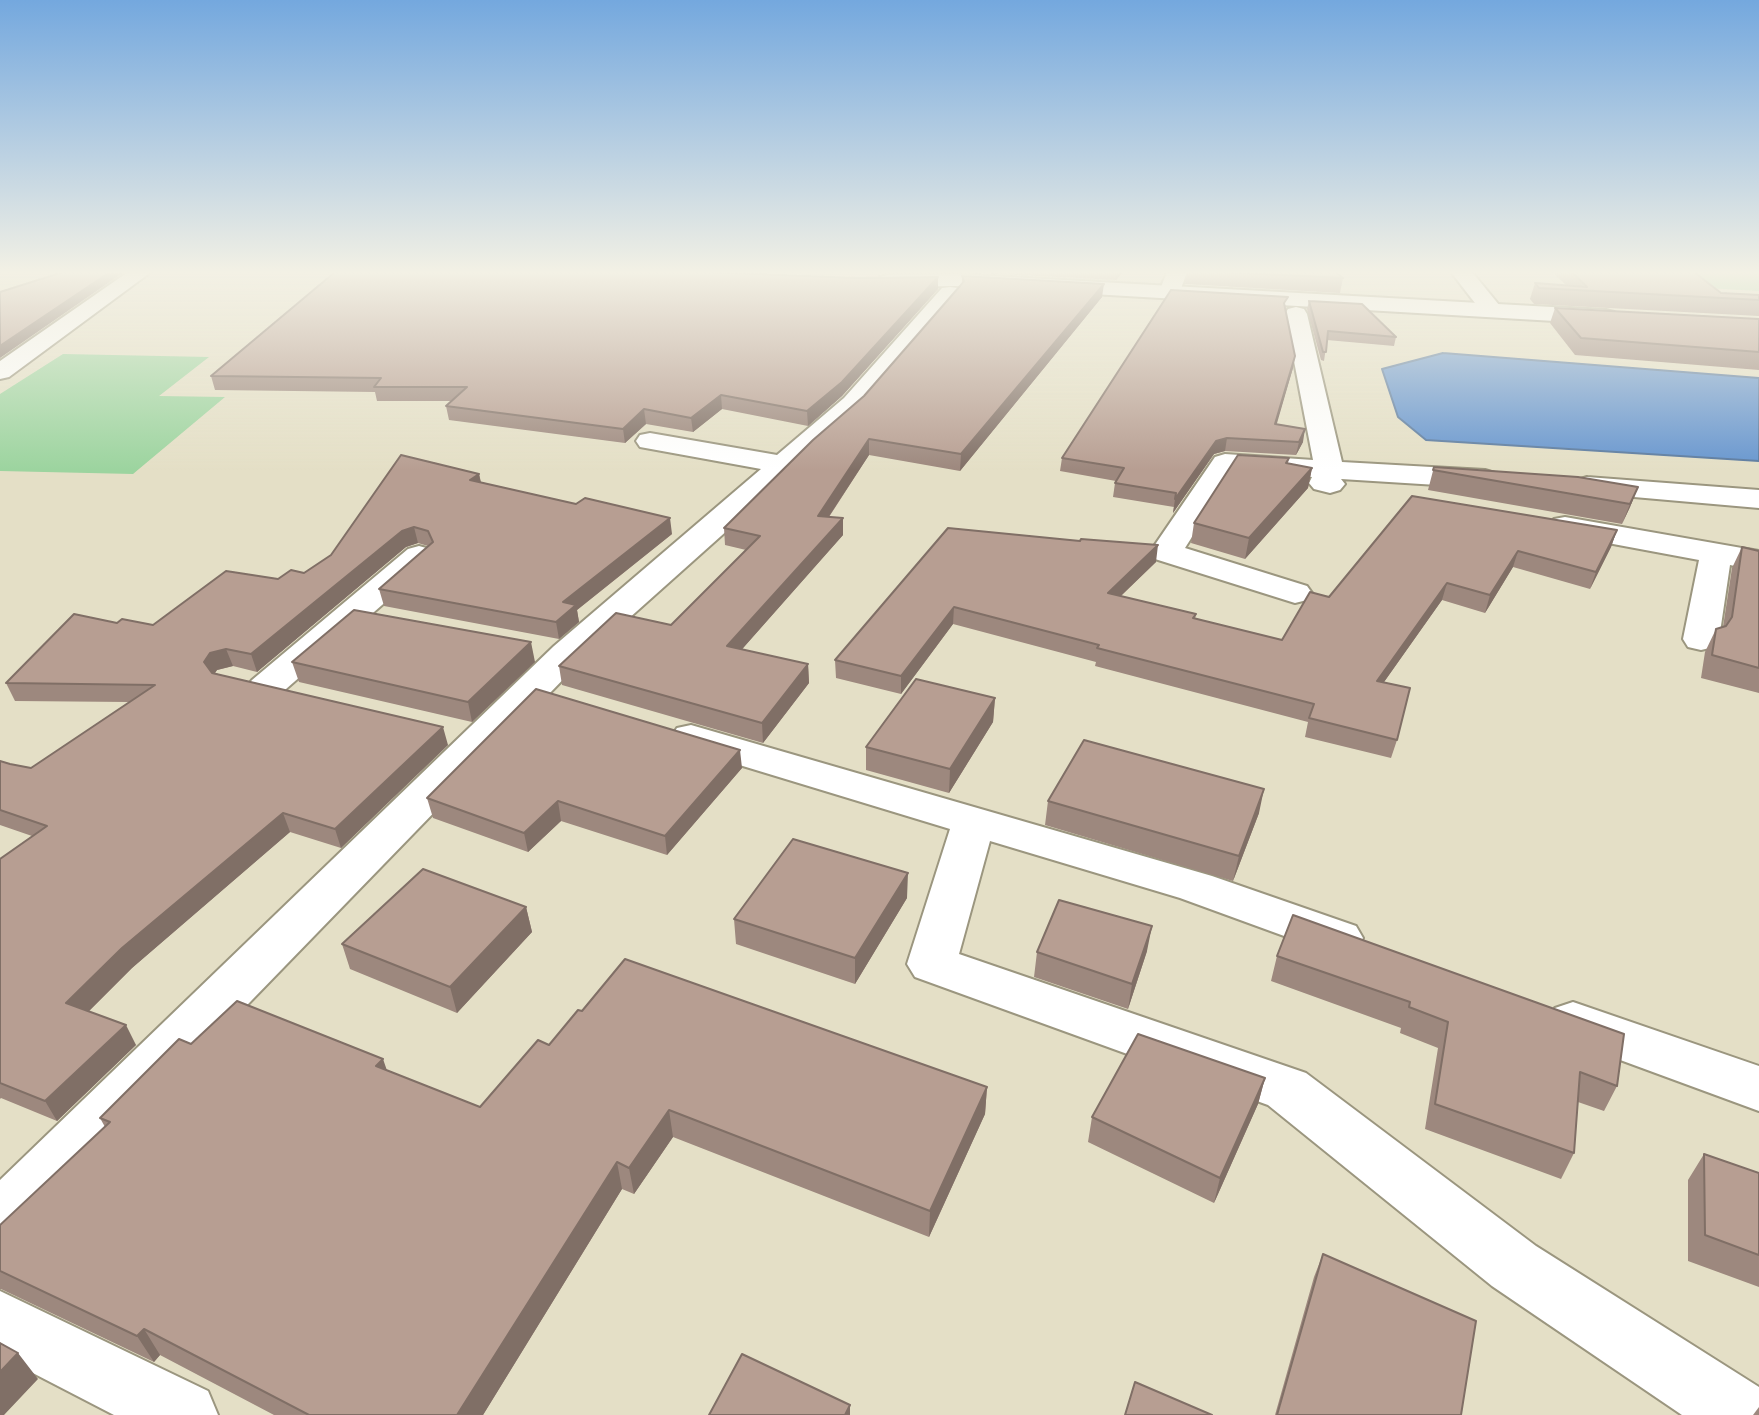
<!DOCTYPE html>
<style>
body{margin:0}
canvas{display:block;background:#e4dfc6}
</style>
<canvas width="1759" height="1415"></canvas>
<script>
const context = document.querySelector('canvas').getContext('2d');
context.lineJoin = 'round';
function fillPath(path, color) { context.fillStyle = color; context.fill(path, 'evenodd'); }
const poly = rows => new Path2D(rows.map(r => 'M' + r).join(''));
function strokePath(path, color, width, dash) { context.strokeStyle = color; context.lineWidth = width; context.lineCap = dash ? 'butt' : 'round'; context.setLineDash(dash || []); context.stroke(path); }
const green = poly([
 [1688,272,1759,272,1759,291,1705,288],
 [63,354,209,357,159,396,225,397,133,474,0,471,0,394]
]);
const water = poly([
 [1443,353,1759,378,1759,461,1426,440,1398,417,1382,369,1443,353]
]);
const minor = poly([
 [128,272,151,272,9,377,0,379,0,361,128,272],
 [1167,272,1187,272,1178,297,1170,298,1162,297,1159,292,1167,272],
 [1451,272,1472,272,1504,311,1501,316,1485,316,1451,272],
 [950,287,958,288,961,293,958,298,862,410,580,662,21,1238,0,1246,0,1180,554,646,761,469,640,447,636,441,640,435,650,433,777,455,844,398,942,288,950,287],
 [1296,307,1304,309,1307,314,1342,462,1485,470,1495,473,1500,479,1495,485,1485,488,1341,479,1345,484,1340,490,1330,493,1314,489,1309,483,1312,477,1233,472,1185,548,1307,586,1312,593,1307,600,1295,603,1155,559,1150,552,1215,457,1225,454,1313,460,1285,314,1288,309,1296,307],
 [1587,477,1759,490,1759,508,1577,492,1572,486,1577,480,1587,477],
 [1565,517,1759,551,1759,571,1730,565,1719,639,1714,647,1701,650,1688,647,1683,639,1699,560,1554,533,1549,526,1554,519,1565,517],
 [419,546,430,549,435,556,430,563,278,696,265,699,252,696,246,688,252,680,408,549,419,546],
 [691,725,1212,876,1356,926,1363,938,1356,950,1339,956,1180,898,990,841,959,954,1306,1073,1536,1246,1759,1387,1759,1415,1682,1415,1492,1286,1268,1105,915,977,907,964,950,829,677,746,671,737,677,728,691,725],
 [1573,1002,1759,1066,1759,1111,1555,1036,1547,1022,1555,1008,1573,1002],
 [0,1291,208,1391,218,1415,114,1415,0,1356,0,1291]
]);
const trunk = poly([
 [955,274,1606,310,1614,312,1617,317,1614,322,1606,324,955,286,887,287,880,285,877,281,880,277,887,275,955,274]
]);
const wall = poly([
 [820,272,940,272,858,273],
 [961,272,1123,272,1116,280],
 [1187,272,1336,272,1343,278,1340,293,1185,284],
 [1552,272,1694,272,1721,293,1759,300,1759,316,1534,304,1530,299,1535,283,1566,285],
 [962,276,1102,297,960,471,869,455,829,517,843,535,742,649,808,664,809,683,763,743,562,685,559,666,671,625,746,550,725,545,724,528,864,396,962,284],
 [938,277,938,289,842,396,808,426,722,409,693,432,646,424,625,443,449,420,446,406,451,401,377,401,375,392,215,390,211,376,858,278],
 [1309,301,1396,337,1394,346,1327,340,1324,361,1321,360,1307,309],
 [1285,308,1293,368,1276,424,1303,442,1296,455,1225,451,1214,454,1173,513,1174,507,1113,497,1115,483,1116,481,1060,471,1062,458],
 [1555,308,1759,319,1759,370,1575,355,1550,323],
 [1289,458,1288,463,1312,468,1308,488,1245,559,1191,543,1194,523],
 [1434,467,1638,487,1630,507,1622,524,1428,490],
 [479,474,481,482,672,534,577,610,579,622,559,639,384,606,379,589,428,546,418,543,406,547,257,672,233,666,217,670,215,673,448,745,341,848,290,832,132,968,89,1011,136,1045,57,1121,1,1098,0,1099,0,859,32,836,0,825,0,761,10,764,31,768,129,702,15,701,6,683,117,623,153,625,278,579,304,573],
 [1412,496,1617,530,1611,547,1590,589,1513,567,1485,613,1442,600,1384,682,1397,740,1391,758,1305,737,1308,722,1095,666,1096,662,953,624,901,694,836,678,835,660,948,528,1156,562,1121,596,1196,614,1195,619,1282,640,1329,597],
 [1742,547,1759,551,1759,693,1701,678,1705,652,1716,629,1723,627,1732,568],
 [292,662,535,662,472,722,299,682],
 [995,698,993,722,949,793,866,770,866,747],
 [742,768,667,855,561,821,528,852,433,818,427,798],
 [1048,801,1259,813,1233,881,1045,825],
 [907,898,855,984,736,944,734,919],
 [526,907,532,932,457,1013,350,969,342,944],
 [1293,915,1617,1086,1604,1111,1578,1102,1574,1153,1561,1179,1425,1129,1438,1048,1400,1033,1401,1028,1271,981,1277,956],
 [1147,951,1128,1009,1034,977,1037,952],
 [582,1011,987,1087,985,1114,929,1237,673,1137,634,1194,622,1189,483,1415,274,1415,160,1355,154,1362,1,1289,0,1289,0,1225,105,1127,100,1118,191,1044,387,1071,480,1107,549,1045],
 [1265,1078,1258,1104,1214,1203,1088,1142,1092,1117],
 [1704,1154,1759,1173,1759,1287,1688,1261,1688,1180],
 [1323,1254,1461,1415,1275,1415,1314,1277],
 [1759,1407,1759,1415,1753,1415]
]);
const shadedWall = poly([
 [110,272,124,272,0,358,0,346],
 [1117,272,1123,272,1116,280],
 [938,277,938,289,842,396,808,426,807,411],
 [1104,284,1102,297,960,471,961,454],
 [1295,356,1293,368,1273,437,1275,424],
 [721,395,722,409,693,432,691,418],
 [644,409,646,424,625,443,623,429],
 [1305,429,1303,442,1296,455,1299,442],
 [1227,438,1225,451,1214,454,1173,513,1175,499,1216,441],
 [869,439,869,455,818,533,818,516],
 [1312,468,1308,488,1245,559,1249,538],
 [479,474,482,489,470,480],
 [1638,487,1630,507,1622,524,1630,504],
 [670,518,672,534,577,610,579,622,559,639,556,622,563,602],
 [843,518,843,535,729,664,727,646],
 [414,527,418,543,406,547,257,672,251,654,402,531],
 [1617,530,1611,547,1590,589,1596,572],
 [1158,545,1156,562,1106,610,1108,593],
 [1518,551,1513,567,1485,613,1490,595],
 [1447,583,1442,600,1372,699,1377,681],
 [954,607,953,624,901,694,901,676],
 [531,642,535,662,472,722,468,702],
 [226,649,233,666,217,670,210,680,204,662,210,653],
 [808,664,809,683,763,743,762,723],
 [995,698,993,722,949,793,950,769],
 [443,727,448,745,341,848,335,829],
 [740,750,742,768,667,855,665,836],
 [1264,789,1259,813,1233,881,1239,856],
 [558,801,561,821,528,852,524,833],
 [283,813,290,832,132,968,77,1023,66,1003,122,948],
 [908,873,907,898,855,984,855,958],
 [526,907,532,932,457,1013,450,987],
 [1152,926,1147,951,1128,1009,1132,984],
 [126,1025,136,1045,57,1121,45,1101],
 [383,1059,392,1085,376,1066],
 [1265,1078,1258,1104,1214,1203,1220,1178],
 [987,1087,985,1114,929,1237,930,1211],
 [669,1110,673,1137,634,1194,629,1168],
 [617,1162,622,1189,483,1415,457,1415],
 [144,1329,160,1355,154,1362,137,1336],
 [18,1353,38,1379,4,1415,0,1415,0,1372],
 [850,1405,850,1415,845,1415]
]);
const building = poly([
 [63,272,110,272,0,346,0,292,63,272],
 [335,272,705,272,858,278,938,277,842,382,807,411,721,395,691,418,644,409,623,429,446,406,467,387,374,387,381,378,211,376,335,272],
 [1223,272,1336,272,1343,278,1223,272],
 [1572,272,1694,272,1721,293,1759,295,1759,300,1539,288,1535,283,1587,287,1572,272],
 [962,276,1104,284,961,454,869,439,818,516,843,518,727,646,808,664,762,723,559,666,616,613,671,625,760,536,724,528,813,440,864,396,960,286,964,281,962,276],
 [1171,290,1288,297,1284,303,1295,356,1275,424,1305,429,1299,442,1227,438,1216,441,1175,499,1176,493,1115,483,1124,468,1062,458,1171,290],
 [1309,301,1362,304,1396,337,1328,331,1326,352,1323,352,1309,301],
 [1555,308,1759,319,1759,352,1581,338,1555,308],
 [401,455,479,474,470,480,576,504,585,498,670,518,563,602,576,605,556,622,379,589,433,542,428,531,414,527,402,531,251,654,226,649,210,653,204,662,212,673,443,727,335,829,283,813,122,948,66,1003,126,1025,45,1101,0,1083,0,859,47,826,0,810,0,761,10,764,31,768,155,685,6,683,74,614,117,623,122,619,153,625,226,571,278,579,291,570,304,573,331,555,401,455],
 [1238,455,1289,458,1286,463,1312,468,1249,538,1194,523,1238,455],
 [1434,467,1578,477,1638,487,1630,504,1433,470,1434,467],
 [1412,496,1617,530,1596,572,1518,551,1490,595,1447,583,1377,681,1410,688,1397,740,1309,718,1314,704,1097,648,1099,645,954,607,901,676,835,660,948,528,1080,541,1081,539,1158,545,1108,593,1196,614,1193,618,1282,640,1310,592,1329,597,1412,496],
 [1742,547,1759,551,1759,668,1712,655,1716,629,1726,626,1732,617,1742,547],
 [354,610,531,642,468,702,292,662,354,610],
 [916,679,995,698,950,769,866,747,916,679],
 [536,689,740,750,665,836,558,801,524,833,427,798,536,689],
 [1084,740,1264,789,1239,856,1048,801,1084,740],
 [793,839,908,873,855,958,734,919,793,839],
 [423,869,526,907,450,987,342,944,423,869],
 [1059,900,1152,926,1132,984,1037,952,1059,900],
 [1293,915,1624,1034,1617,1086,1580,1072,1574,1153,1435,1104,1448,1022,1409,1007,1410,1002,1277,956,1293,915],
 [625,959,987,1087,930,1211,669,1110,629,1168,617,1162,457,1415,309,1415,144,1329,137,1336,0,1271,0,1225,110,1122,100,1118,179,1039,191,1044,237,1001,383,1059,376,1066,480,1107,538,1040,549,1045,578,1010,582,1011,625,959],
 [1138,1034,1265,1078,1220,1178,1092,1117,1138,1034],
 [1704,1154,1759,1173,1759,1255,1705,1235,1704,1154],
 [1323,1254,1476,1321,1461,1415,1277,1415,1323,1254],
 [0,1343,18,1353,0,1372,0,1343],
 [742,1354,850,1405,845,1415,709,1415,742,1354],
 [1135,1382,1212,1415,1125,1415,1135,1382]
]);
fillPath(green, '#9cd49f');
fillPath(water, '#6796cf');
strokePath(water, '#5b7ba0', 2);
strokePath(minor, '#9b967f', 4);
strokePath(trunk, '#9b967f', 4);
fillPath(minor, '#fff');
fillPath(trunk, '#fff');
fillPath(wall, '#9d887e');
fillPath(shadedWall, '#806f66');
fillPath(building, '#b79e92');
strokePath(building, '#806f66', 2);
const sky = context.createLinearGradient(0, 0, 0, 470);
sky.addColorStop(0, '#74a8de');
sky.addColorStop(0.58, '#f3f1e5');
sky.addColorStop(1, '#f3f1e500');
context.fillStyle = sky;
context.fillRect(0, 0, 1759, 470);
</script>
